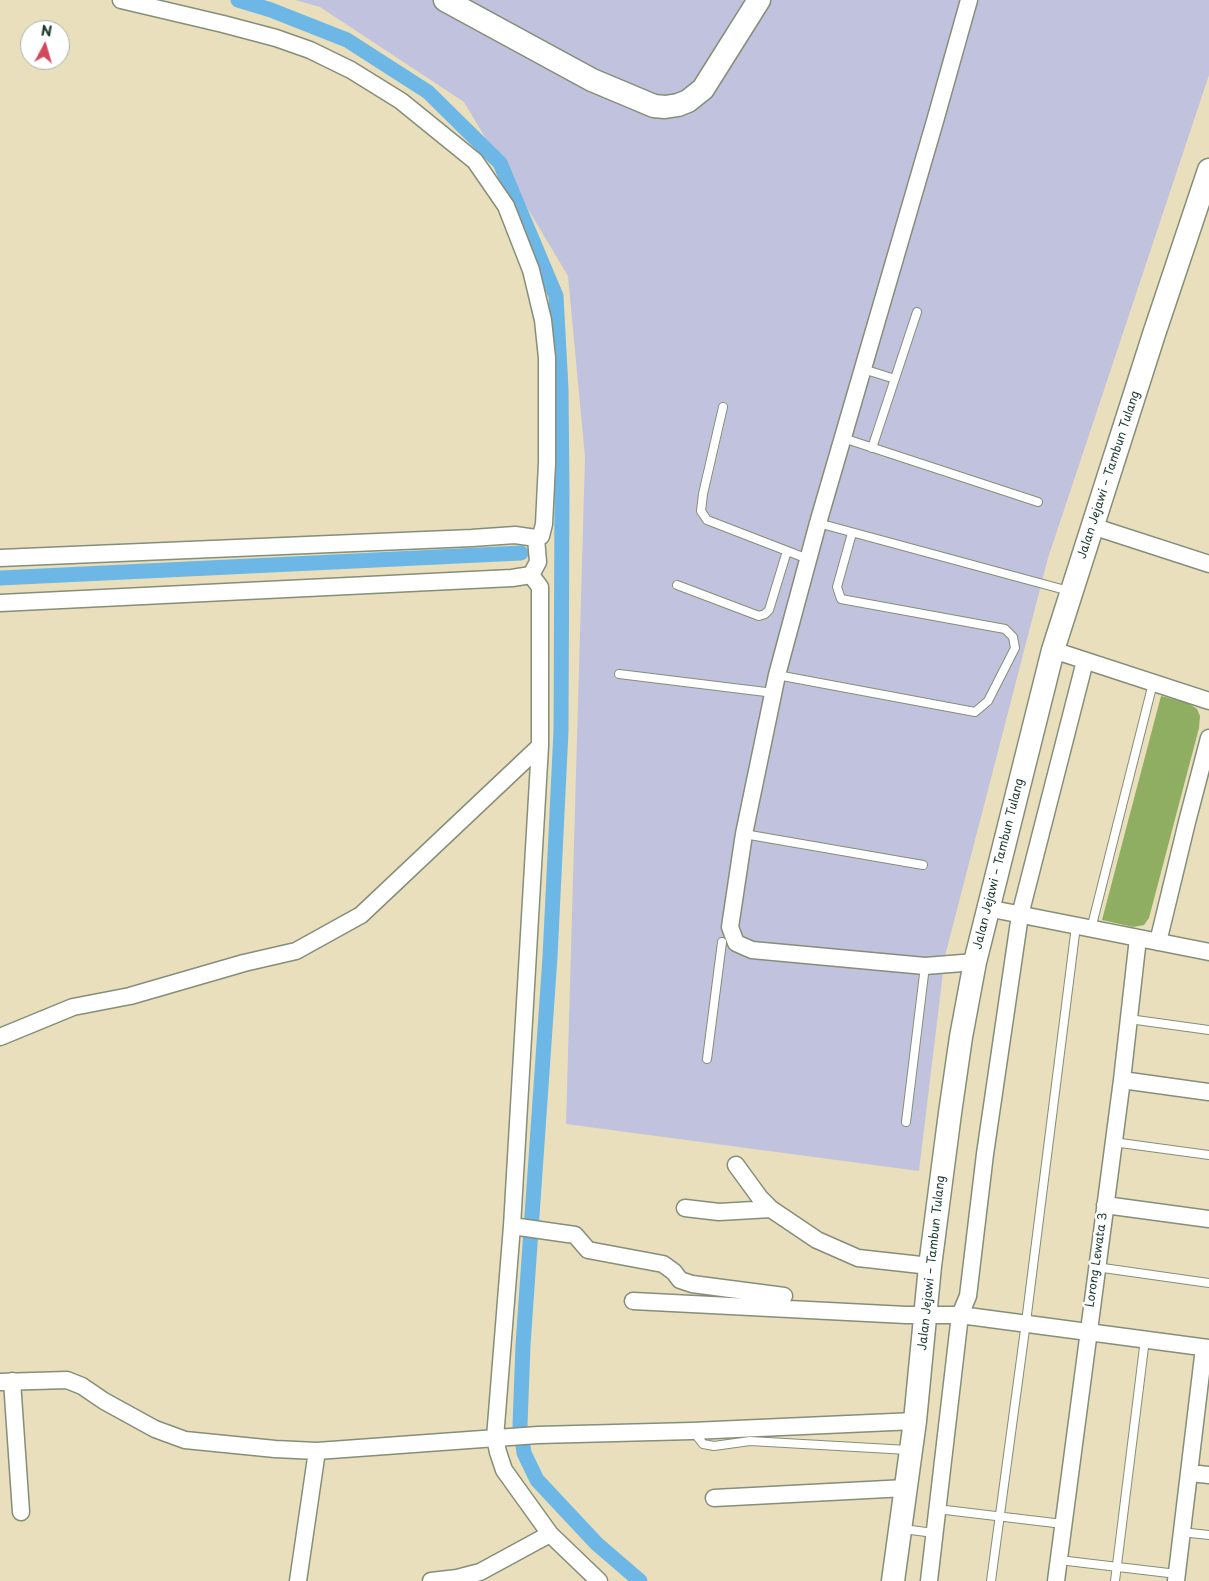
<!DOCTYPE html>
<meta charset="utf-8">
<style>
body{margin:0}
#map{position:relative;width:1209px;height:1581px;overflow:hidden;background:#eadfbc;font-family:"Playpen Sans",sans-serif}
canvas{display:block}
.north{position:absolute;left:20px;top:20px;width:50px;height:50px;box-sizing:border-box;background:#fff;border:1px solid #a5b1ae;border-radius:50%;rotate:6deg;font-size:14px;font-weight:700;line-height:20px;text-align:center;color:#1f3d34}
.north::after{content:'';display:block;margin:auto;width:18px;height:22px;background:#d1495b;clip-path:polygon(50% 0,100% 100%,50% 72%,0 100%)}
</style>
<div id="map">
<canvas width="1209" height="1581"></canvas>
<div class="north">N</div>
</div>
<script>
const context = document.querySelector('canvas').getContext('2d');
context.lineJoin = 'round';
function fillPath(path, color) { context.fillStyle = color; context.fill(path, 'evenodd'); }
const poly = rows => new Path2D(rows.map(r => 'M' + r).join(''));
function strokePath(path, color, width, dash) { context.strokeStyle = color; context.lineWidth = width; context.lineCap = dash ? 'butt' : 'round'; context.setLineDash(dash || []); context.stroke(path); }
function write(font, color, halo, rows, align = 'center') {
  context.font = font + ' "Playpen Sans",sans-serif'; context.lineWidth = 5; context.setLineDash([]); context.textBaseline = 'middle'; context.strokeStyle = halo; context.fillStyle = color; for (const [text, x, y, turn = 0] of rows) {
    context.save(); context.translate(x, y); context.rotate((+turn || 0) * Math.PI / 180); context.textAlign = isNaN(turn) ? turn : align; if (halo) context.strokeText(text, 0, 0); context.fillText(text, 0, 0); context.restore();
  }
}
const industrial = poly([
 [295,0,1209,0,1209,75,1048,558,945,956,919,1171,566,1124,585,457,568,276,464,102,320,7]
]);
const forest = poly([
 [1161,696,1188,703,1197,709,1200,716,1199,728,1149,918,1144,925,1133,927,1102,920]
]);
const canal = poly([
 [238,0,271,10,347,40,428,92,500,163,556,296,561,389,562,492,561,731,550,957,523,1345,520,1425,524,1453,537,1480,597,1544,640,1581],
 [0,578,521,553]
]);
const lane = poly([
 [863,369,895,379],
 [723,407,703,494,701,511,707,520,808,559],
 [843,438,1038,502],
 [872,448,917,312],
 [818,523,1069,591],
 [677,585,759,616,765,614,769,610,787,551],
 [619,674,774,693],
 [777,675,975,712,988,701,1015,648,1013,637,1005,629,841,599,837,587,852,533],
 [744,834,923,865],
 [1091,929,1153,683],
 [1129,1019,1209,1030],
 [707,1059,722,942],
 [906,1122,925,966],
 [1113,1142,1209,1155],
 [1096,1267,1209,1283],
 [694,1432,703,1444,714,1446,750,1441,908,1450],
 [937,1509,1063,1524],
 [903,1529,934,1533],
 [1181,1532,1209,1535],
 [1059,1560,1177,1574],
 [991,1581,1026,1322,1076,926],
 [1115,1581,1145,1339]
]);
const street = poly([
 [121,0,223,24,276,38,310,50,351,70,401,101,475,161,506,206,531,270,543,320,547,358,547,463,544,524,541,536,536,538],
 [969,0,935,121,818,523,777,675,744,834,730,927,736,943,752,950,925,966,975,962],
 [1092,526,1209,564],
 [0,558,472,538,515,535,536,538,538,562,531,575],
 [531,575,540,587,540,746,512,1226,495,1438,498,1452,504,1470,550,1534,599,1581],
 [0,603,512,578,531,575],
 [1053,650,1209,701],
 [987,908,1209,952],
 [1158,942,1187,822,1209,738],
 [0,1037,73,1007,130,996,244,963,296,951,361,915,540,746],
 [1122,1080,1209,1092],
 [736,1165,760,1198,771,1209,817,1240,858,1258,930,1266],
 [1105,1205,1209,1219],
 [685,1208,719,1212,771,1209],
 [512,1226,575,1235,588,1250,663,1264,674,1272,680,1280,692,1284,784,1296],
 [633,1301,906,1315,960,1315,1209,1348],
 [12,1381,21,1512],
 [0,1382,67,1380,82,1386,104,1401,155,1429,185,1440,275,1449,317,1451,538,1435,692,1431,915,1421],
 [1190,1473,1209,1475],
 [714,1498,906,1488],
 [298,1581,317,1451],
 [431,1581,457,1578,480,1572,550,1534],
 [929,1581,960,1315,968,1296,985,1154,1020,915,1085,661],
 [1056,1581,1122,1080,1138,938],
 [1176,1581,1204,1348]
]);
const secondary = poly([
 [445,0,592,80,654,106,665,107,678,105,688,101,703,89,759,0],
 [893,1581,915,1421,930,1266,950,1113,961,1037,975,962,1053,650,1154,334,1209,170]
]);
const streetNames = [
 ["Jalan Jejawi – Tambun Tulang",1109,475,-72],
 ["Jalan Jejawi – Tambun Tulang",999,864,-76],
 ["Lorong Lewata 3",1097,1260,-82],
 ["Jalan Jejawi – Tambun Tulang",932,1263,-84]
];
fillPath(industrial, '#c1c2dd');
fillPath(forest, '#8fae61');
strokePath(canal, '#6db7e6', 15);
strokePath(lane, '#848e78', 10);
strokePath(street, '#848e78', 19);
strokePath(secondary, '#848e78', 25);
strokePath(lane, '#fff', 8);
strokePath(street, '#fff', 16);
strokePath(secondary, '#fff', 22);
write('12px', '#1f3d34', '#fff', streetNames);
</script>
